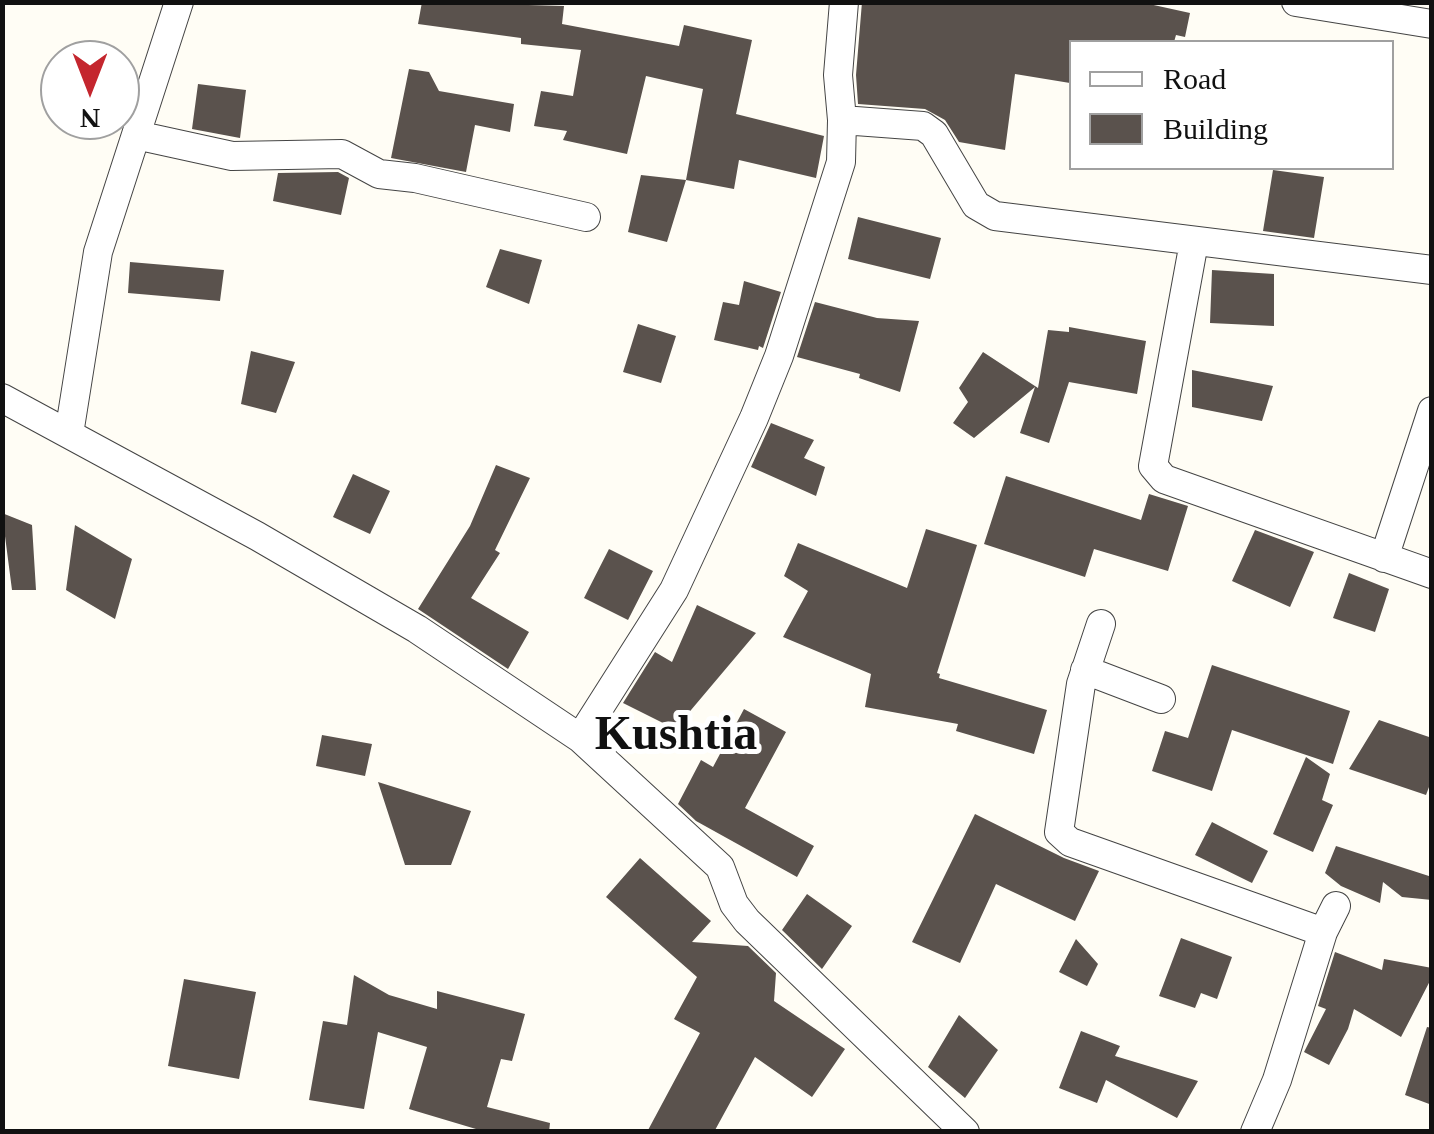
<!DOCTYPE html>
<style>
body{margin:0}
#map{position:relative;width:1434px;height:1134px;overflow:hidden;background:#fffdf5;font-family:Georgia,serif}
canvas{display:block}
.frame{position:absolute;inset:0;border:5px solid #111;pointer-events:none}
.legend{position:absolute;left:1069px;top:40px;width:325px;height:130px;box-sizing:border-box;background:#fff;border:2px solid #a0a0a0;margin:0;padding:12px 18px;list-style:none;font-size:30px;color:#111}
.legend li{display:flex;align-items:center;gap:20px;height:50px}
.legend b{width:50px;border:2px solid #a0a0a0}
.north{position:absolute;left:40px;top:40px;width:100px;height:100px;box-sizing:border-box;background:#fff;border:2px solid #a0a0a0;border-radius:50%;rotate:180deg;font-size:28px;font-weight:700;line-height:40px;text-align:center;color:#111}
.north::after{content:'';display:block;margin:auto;width:35px;height:45px;background:#c4262e;clip-path:polygon(50% 0,100% 100%,50% 72%,0 100%)}
</style>
<div id="map">
<canvas width="1434" height="1134"></canvas>
<div class="frame"></div>
<ul class="legend">
<li><b style="height:12px;background:#fff"></b>Road</li>
<li><b style="height:28px;background:#5a524d"></b>Building</li>
</ul>
<div class="north">N</div>
</div>
<script>
const context = document.querySelector('canvas').getContext('2d');
context.lineJoin = 'round';
function fillPath(path, color) { context.fillStyle = color; context.fill(path, 'evenodd'); }
const poly = rows => new Path2D(rows.map(r => 'M' + r).join(''));
function strokePath(path, color, width, dash) { context.strokeStyle = color; context.lineWidth = width; context.lineCap = dash ? 'butt' : 'round'; context.setLineDash(dash || []); context.stroke(path); }
function write(font, color, halo, rows, align = 'center') {
  context.font = font + ' Georgia,serif'; context.lineWidth = 10; context.setLineDash([]); context.textBaseline = 'middle'; context.strokeStyle = halo; context.fillStyle = color; for (const [text, x, y, turn = 0] of rows) {
    context.save(); context.translate(x, y); context.rotate((+turn || 0) * Math.PI / 180); context.textAlign = isNaN(turn) ? turn : align; if (halo) context.strokeText(text, 0, 0); context.fillText(text, 0, 0); context.restore();
  }
}
const building = poly([
 [422,2,564,6,562,24,679,46,684,25,752,40,736,114,824,136,816,178,739,160,734,189,686,180,703,89,646,76,627,154,563,140,567,131,534,126,541,91,573,96,581,50,521,44,521,38,418,24],
 [862,2,1140,2,1190,13,1185,37,1176,35,1174,42,1072,42,1070,83,1015,74,1005,150,959,142,945,120,925,109,858,104,856,75],
 [409,69,429,72,439,91,514,104,510,132,475,125,466,172,391,158],
 [198,84,246,90,240,138,192,129],
 [1273,170,1324,177,1314,238,1263,231],
 [338,172,349,178,341,215,273,201,278,173],
 [641,175,686,180,667,242,628,232],
 [858,217,941,238,930,279,848,259],
 [500,249,542,260,529,304,486,287],
 [130,262,224,270,220,301,128,293],
 [1212,270,1274,274,1274,326,1210,323],
 [744,281,781,292,763,348,759,346,758,350,714,340,723,302,739,305],
 [815,302,877,318,919,321,900,392,859,378,860,374,797,357],
 [638,324,676,336,661,383,623,372],
 [1069,327,1146,341,1137,394,1069,382,1049,443,1020,433,1035,387,974,438,953,423,968,402,959,388,983,352,1038,388,1048,330,1069,332],
 [251,351,295,362,276,413,241,404],
 [1192,370,1273,386,1262,421,1192,407],
 [771,423,814,440,804,458,825,467,816,496,751,467],
 [496,465,530,478,495,550,500,553,471,598,529,632,508,669,418,609,470,526],
 [353,474,390,491,370,534,333,517],
 [1006,476,1141,520,1149,494,1188,506,1168,571,1094,549,1085,577,984,544],
 [2,513,32,525,36,590,12,590],
 [75,525,132,559,115,619,66,590],
 [926,529,977,545,937,673,940,674,939,678,1047,710,1034,754,956,731,958,724,865,707,871,674,783,637,808,591,784,576,798,543,907,588],
 [1255,530,1314,552,1290,607,1232,581],
 [609,549,653,571,628,620,584,598],
 [1349,573,1389,589,1375,632,1333,618],
 [697,605,756,633,675,729,623,703,655,652,672,662],
 [1212,665,1350,711,1333,764,1232,730,1212,791,1152,771,1165,731,1188,738],
 [744,709,786,732,745,808,814,846,797,877,696,821,678,804,701,760,713,767],
 [1379,720,1432,738,1432,779,1426,795,1349,769],
 [322,735,372,744,365,776,316,766],
 [1306,757,1330,774,1322,800,1333,805,1313,852,1273,834],
 [378,782,471,811,451,865,405,865],
 [975,814,1064,858,1099,871,1075,921,996,884,960,963,912,942],
 [1212,822,1268,851,1252,883,1195,855],
 [1336,846,1432,877,1432,900,1402,897,1383,882,1380,903,1341,886,1325,873],
 [640,858,711,921,692,942,748,946,776,973,774,1001,845,1049,812,1097,755,1057,714,1132,647,1132,700,1033,674,1019,697,977,606,897],
 [807,894,852,926,822,969,782,930],
 [1181,938,1232,957,1217,999,1201,993,1195,1008,1159,996],
 [1076,939,1098,964,1087,986,1059,972],
 [1335,952,1382,970,1384,959,1432,968,1432,977,1401,1037,1354,1009,1348,1029,1329,1065,1304,1052,1326,1009,1318,1006],
 [354,975,389,995,437,1009,437,991,525,1014,512,1061,501,1059,487,1107,550,1123,549,1132,486,1132,409,1109,427,1047,378,1032,364,1109,309,1100,323,1021,347,1025],
 [184,979,256,992,239,1079,168,1066],
 [959,1015,998,1050,965,1098,928,1067],
 [1427,1027,1432,1028,1432,1105,1405,1095],
 [1081,1031,1120,1046,1115,1056,1198,1081,1177,1118,1106,1080,1097,1103,1059,1088]
]);
const minor = poly([
 [1296,2,1432,24],
 [842,120,923,126,934,134,976,205,995,216,1432,270],
 [136,135,232,156,342,154,379,174,415,178,586,217],
 [1194,242,1153,466,1164,479,1432,574],
 [2,398,257,536,417,629,580,738,720,867,734,904,747,921,965,1132],
 [69,434,98,252,179,2],
 [1384,558,1432,411],
 [1101,624,1081,684,1059,832,1070,842,1323,932],
 [1085,670,1161,699],
 [580,738,674,590,754,418,779,356,841,162,842,120,838,75,844,2],
 [1255,1132,1277,1080,1323,932,1336,906]
]);
const townNames = [
 ["Kushtia",676,737]
];
fillPath(building, '#5a524d');
strokePath(minor, '#444', 30);
strokePath(minor, '#fff', 28);
write('bold 48px', '#111', '#fff', townNames);
</script>
